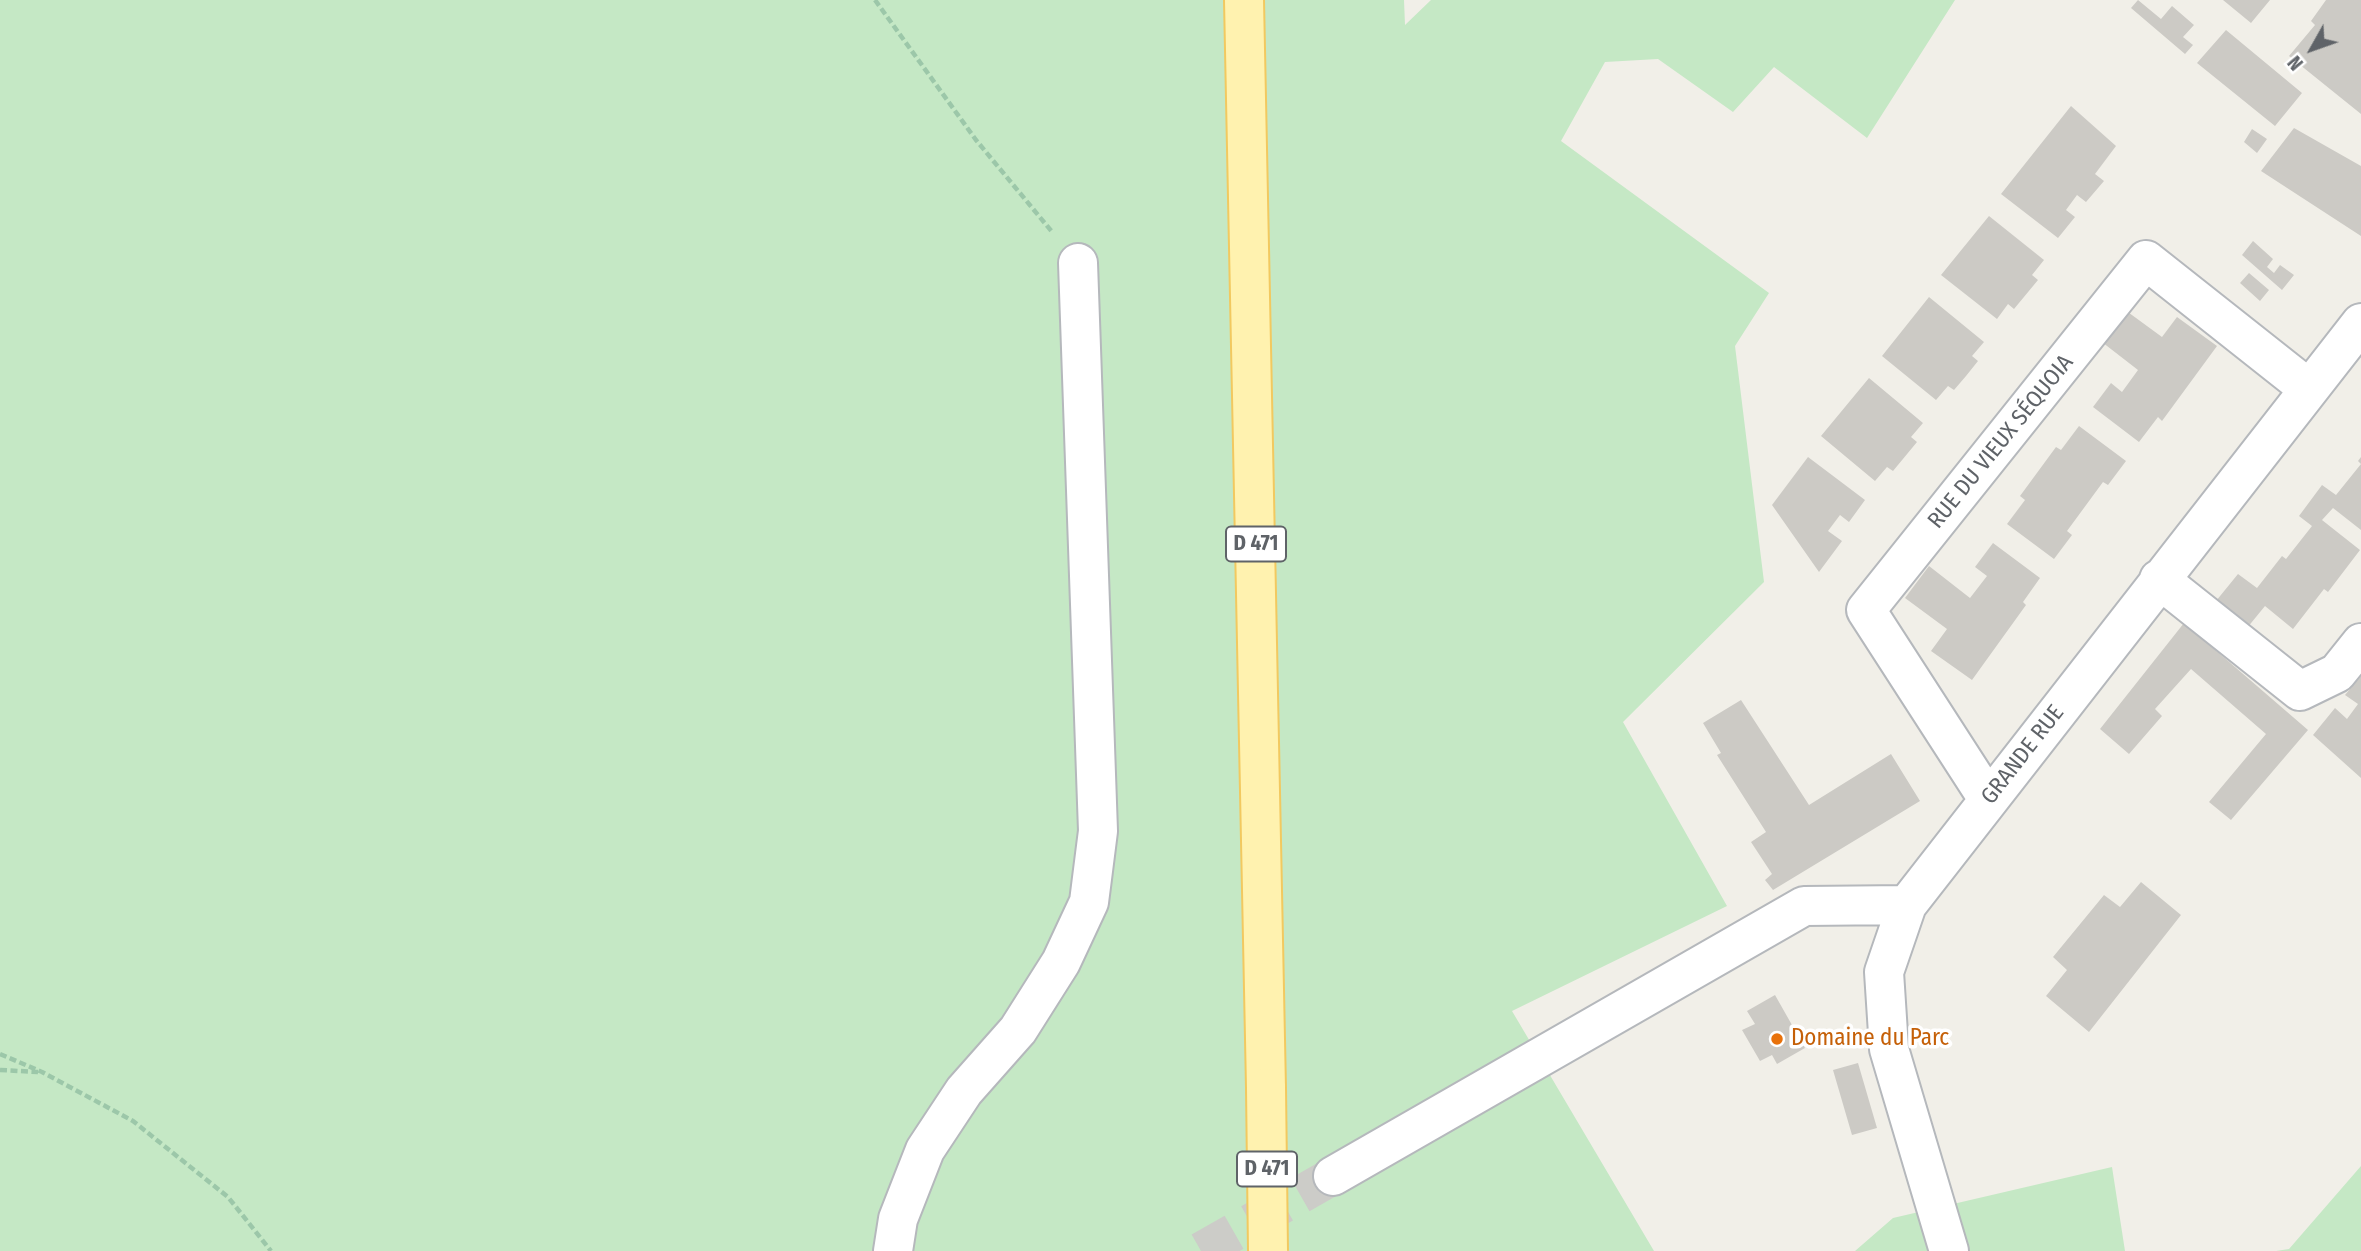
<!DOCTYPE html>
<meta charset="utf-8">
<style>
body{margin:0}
#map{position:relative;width:2361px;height:1251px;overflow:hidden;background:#f1efe8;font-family:"Fira Sans Condensed",sans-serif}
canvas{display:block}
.north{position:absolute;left:2277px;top:14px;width:70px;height:70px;-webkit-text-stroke:5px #fff;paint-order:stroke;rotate:230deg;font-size:19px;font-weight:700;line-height:28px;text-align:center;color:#5f6368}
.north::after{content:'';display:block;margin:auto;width:24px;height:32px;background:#5f6368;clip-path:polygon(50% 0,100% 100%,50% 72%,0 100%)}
</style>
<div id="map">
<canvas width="2361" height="1251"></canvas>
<div class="north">N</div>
</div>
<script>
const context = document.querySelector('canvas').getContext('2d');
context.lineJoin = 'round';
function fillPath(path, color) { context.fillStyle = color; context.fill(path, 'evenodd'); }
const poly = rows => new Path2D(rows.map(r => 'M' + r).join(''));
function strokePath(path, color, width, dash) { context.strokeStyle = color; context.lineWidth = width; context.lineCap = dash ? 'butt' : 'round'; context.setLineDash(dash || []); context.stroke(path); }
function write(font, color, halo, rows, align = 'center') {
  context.font = font + ' "Fira Sans Condensed",sans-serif'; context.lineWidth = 7; context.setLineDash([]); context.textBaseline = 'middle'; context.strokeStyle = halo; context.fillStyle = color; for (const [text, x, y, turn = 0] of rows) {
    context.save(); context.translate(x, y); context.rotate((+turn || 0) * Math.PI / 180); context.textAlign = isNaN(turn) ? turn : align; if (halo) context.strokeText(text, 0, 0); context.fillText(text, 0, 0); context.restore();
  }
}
const green = poly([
 [0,0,1404,0,1405,25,1431,0,1955,0,1867,138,1774,67,1733,112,1658,59,1605,62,1561,141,1769,293,1735,346,1764,582,1623,722,1727,906,1512,1011,1654,1251,0,1251],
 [2361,1166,2361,1251,2276,1251,2289,1249],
 [2112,1167,2125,1251,1855,1251,1893,1218]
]);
const building = poly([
 [2138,0,2161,19,2172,6,2194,25,2183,37,2193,45,2185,54,2131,8],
 [2223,0,2270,0,2251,23],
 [2326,0,2361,0,2361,114,2289,56,2315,25,2311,21],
 [2226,30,2302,93,2275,126,2197,63],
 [2071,106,2116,146,2095,174,2104,181,2086,202,2077,195,2066,210,2075,217,2058,238,2001,194],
 [2294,128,2361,166,2361,236,2261,171],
 [2252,129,2267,139,2257,153,2244,142],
 [1989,216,2044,260,2032,275,2038,280,2014,309,2008,304,1997,319,1941,275],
 [2253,241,2273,259,2267,267,2274,273,2280,265,2294,275,2282,290,2242,255],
 [2249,273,2269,290,2260,301,2240,283],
 [1929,297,1984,342,1972,356,1978,361,1966,376,1954,390,1948,386,1936,400,1882,356],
 [2121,307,2162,337,2177,317,2217,346,2162,421,2158,417,2139,442,2093,407,2111,383,2122,392,2138,370,2098,339],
 [1869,378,1923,423,1911,437,1917,442,1893,471,1887,467,1875,481,1821,436],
 [2079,426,2126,461,2108,485,2103,482,2067,531,2072,535,2054,559,2007,524,2025,500,2020,496,2056,447,2061,450],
 [1808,457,1865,500,1849,522,1840,515,1828,531,1842,541,1819,572,1772,505],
 [2361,457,2361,530,2333,508,2322,520,2360,550,2328,592,2324,589,2293,629,2265,606,2247,628,2216,601,2238,574,2257,588,2282,556,2286,559,2312,526,2299,516,2322,485,2336,495,2361,464,2358,461],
 [1993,543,2040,578,2023,602,2026,605,1972,680,1931,651,1947,629,1905,598,1929,566,1970,598,1987,576,1975,567],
 [2184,623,2308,730,2231,820,2209,802,2266,734,2191,669,2155,709,2162,716,2129,754,2100,729],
 [2361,676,2361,778,2313,735,2335,708,2347,719,2358,704,2345,695],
 [1741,700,1809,805,1891,754,1920,801,1773,890,1765,880,1772,874,1751,842,1766,832,1717,755,1721,753,1703,723],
 [2141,882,2181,915,2089,1032,2046,996,2067,970,2053,957,2104,895,2120,907],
 [1775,995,1805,1048,1777,1064,1772,1055,1760,1061,1742,1030,1755,1024,1747,1011],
 [1858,1063,1877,1128,1852,1135,1833,1070]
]);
const minorTunnel = poly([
 [1201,1251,1333,1176]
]);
const path = poly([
 [875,0,976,140,1053,233],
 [0,1054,42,1072,133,1121,228,1197,271,1251],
 [0,1070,38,1072]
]);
const minor = poly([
 [2159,579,2300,691,2337,673,2361,643],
 [1988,799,1866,610,2146,260,2309,389],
 [1333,1176,1804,906,1907,905],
 [893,1251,898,1219,925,1150,964,1091,1018,1030,1061,962,1089,902,1098,831,1078,263],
 [1949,1251,1889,1049,1884,972,1907,905,2361,323]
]);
const major = poly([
 [1244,0,1266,1088]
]);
const majorBridge = poly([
 [1266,1088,1268,1251]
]);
const markers = [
 [1777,1039,7,"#e8710a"]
];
const shields = [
 [1256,544,60],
 [1267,1169,60]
];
const shieldNames = [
 ["D 471",1256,544],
 ["D 471",1267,1169]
];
const streetNames = [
 ["RUE DU VIEUX SÉQUOIA",2001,442,-51],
 ["GRANDE RUE",2023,755,-52]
];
const foodNames = [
 ["Domaine du Parc",1791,1039]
];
fillPath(green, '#c5e8c5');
fillPath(building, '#cccac5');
strokePath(minorTunnel, '#ccccc8', 38, [38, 19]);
strokePath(minor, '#b5b8bc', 42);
strokePath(major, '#f2c960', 42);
strokePath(path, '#9cc7a9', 4.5, [7, 3.5]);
strokePath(minor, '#fff', 38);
strokePath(major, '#fff2af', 38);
strokePath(majorBridge, '#f2c960', 42, []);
strokePath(majorBridge, '#fff2af', 38);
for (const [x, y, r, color] of markers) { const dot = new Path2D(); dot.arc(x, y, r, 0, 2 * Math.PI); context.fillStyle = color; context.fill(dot); strokePath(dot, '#fff', 2.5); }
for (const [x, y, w] of shields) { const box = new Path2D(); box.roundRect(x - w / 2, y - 17.5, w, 35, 5); context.fillStyle = '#fff'; context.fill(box); strokePath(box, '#5f6368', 2); }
write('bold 21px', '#5f6368', null, shieldNames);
write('23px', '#5f6368', '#fff', streetNames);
write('23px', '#c56008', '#fff', foodNames, 'left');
</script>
